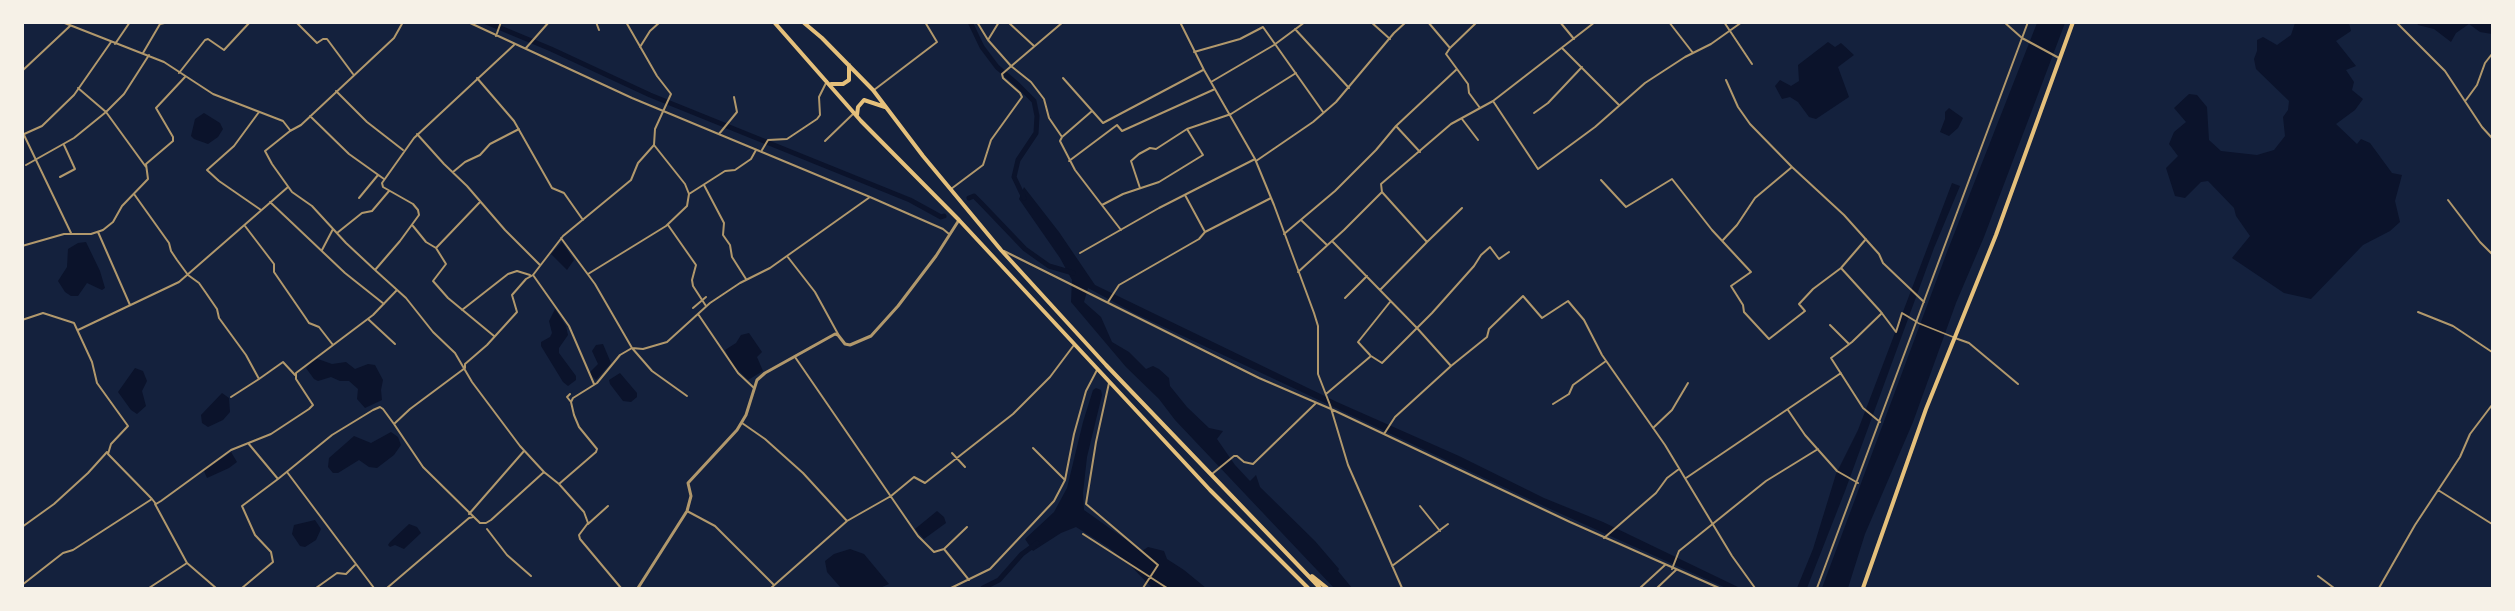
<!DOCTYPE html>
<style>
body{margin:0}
#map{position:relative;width:2515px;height:611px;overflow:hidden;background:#14213d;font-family:"IBM Plex Sans",sans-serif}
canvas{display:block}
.frame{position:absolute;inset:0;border:24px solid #f6f1e7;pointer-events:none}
</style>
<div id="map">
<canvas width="2515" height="611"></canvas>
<div class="frame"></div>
</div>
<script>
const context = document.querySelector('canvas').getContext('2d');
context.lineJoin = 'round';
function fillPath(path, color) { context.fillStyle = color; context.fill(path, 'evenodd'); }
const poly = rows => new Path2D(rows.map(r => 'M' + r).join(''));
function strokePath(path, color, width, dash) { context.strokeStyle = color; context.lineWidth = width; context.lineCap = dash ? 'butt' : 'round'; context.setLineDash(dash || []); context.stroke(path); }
const water = poly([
 [2037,23,2065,23,1984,237,1956,303,1913,422,1865,534,1848,588,1822,588,1947,252],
 [2295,23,2349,23,2351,31,2336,41,2356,66,2346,70,2354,82,2352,90,2363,99,2355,110,2336,124,2357,144,2361,139,2370,143,2392,173,2402,175,2395,201,2400,222,2390,231,2363,245,2311,299,2284,293,2232,258,2250,236,2236,216,2234,208,2208,181,2201,182,2185,198,2175,196,2166,168,2178,156,2169,144,2174,132,2186,122,2174,108,2189,94,2197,95,2207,107,2209,140,2221,151,2257,155,2274,150,2285,136,2283,117,2288,110,2289,101,2256,69,2254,59,2257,51,2257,40,2263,37,2277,45,2291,35],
 [2417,23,2492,23,2492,34,2480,32,2469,24,2456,33,2451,42,2434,29,2418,25],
 [1828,42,1835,47,1841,43,1854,55,1838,67,1849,97,1816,119,1809,117,1798,102,1790,97,1782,99,1775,86,1780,80,1791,86,1799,81,1798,65],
 [1949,108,1963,118,1958,128,1949,136,1940,132,1945,119,1945,112],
 [204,113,220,123,223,129,218,137,208,144,194,139,191,136,195,119],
 [1952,183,1960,186,1934,248,1845,491,1807,588,1797,588,1813,549,1836,474,1858,430],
 [1024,187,1059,232,1095,285,1337,402,1459,456,1544,498,1603,522,1740,588,1726,588,1548,508,1134,313,1088,288,1084,302,1101,317,1112,342,1129,352,1146,369,1153,366,1159,369,1169,378,1170,386,1187,407,1209,428,1223,431,1217,439,1235,465,1250,481,1256,475,1260,487,1315,541,1339,569,1338,571,1352,588,1334,588,1175,420,1159,399,1126,367,1071,302,1072,280,1060,258,1019,199],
 [86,242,100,271,105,288,102,290,87,283,78,296,71,296,65,292,58,281,67,267,68,249,78,243],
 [562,242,574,260,567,270,551,254],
 [555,309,566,326,568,335,559,348,559,353,576,376,576,380,568,386,563,382,541,346,541,342,550,337,552,333,549,321],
 [749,333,762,352,757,357,763,371,748,380,732,364,725,350,736,343,741,335],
 [603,344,611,363,596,380,590,374,591,371,598,364,592,351,596,345],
 [315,358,332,364,346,362,355,369,368,364,375,365,383,380,381,390,382,400,365,408,357,399,358,389,349,381,340,381,331,377,318,381,314,379,306,368],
 [135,368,143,371,147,381,142,391,146,406,137,414,131,410,118,392],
 [620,373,637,393,637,397,631,402,623,401,610,384,609,380],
 [1096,388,1101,390,1102,395,1087,457,1083,493,1084,510,1142,551,1148,547,1164,551,1167,559,1184,570,1206,588,1152,588,1128,563,1108,547,1076,527,1061,533,1033,551,1025,539,1054,512,1067,488,1083,422,1093,390],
 [222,393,229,398,230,412,223,420,208,427,202,423,201,415],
 [391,432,398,437,401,445,394,455,377,468,369,467,359,460,338,473,333,473,328,467,329,458,354,436,371,443],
 [231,452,237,462,229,468,207,478,204,471],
 [937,511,944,517,946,523,924,539,915,529],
 [315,520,321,529,316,540,305,547,300,546,292,534,294,525],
 [409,524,417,527,421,533,404,549,395,545,390,547,388,545,390,542],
 [850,549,864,554,889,584,880,588,841,588,827,572,825,561,834,554]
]);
const canal = poly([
 [486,22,551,49,650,95,910,200,941,217,944,216],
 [970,22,982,47,997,67,1017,84,1034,101,1037,116,1036,133,1018,160,1014,177,1024,198],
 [969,198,974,196,981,203,1025,249,1049,266,1073,273],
 [983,588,999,580,1022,554,1037,543]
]);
const pedestrian = poly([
 [1918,323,1953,337]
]);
const minor = poly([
 [62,22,164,62,213,94,283,121,290,130],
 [296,22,317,43,323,39,327,39,353,74],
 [468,22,632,98,870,197,943,229,949,234],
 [596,22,599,30],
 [977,22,988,40,1011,66,1031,82,1044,99,1049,118,1062,137],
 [1008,22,1034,46],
 [1180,22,1204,70,1255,159,1274,205,1314,313,1318,326,1318,374,1330,405,1348,465,1402,588],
 [1317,22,1318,23],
 [1371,22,1390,39],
 [1428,22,1450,48,1446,54,1468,84,1469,93,1480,108],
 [1560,22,1574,39],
 [1669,22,1693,53],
 [1724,22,1752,64],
 [2004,22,2022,38,2059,58],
 [2396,22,2445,71,2482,127,2492,138],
 [1295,29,1349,88],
 [496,36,501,22],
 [988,40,999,22],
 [115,44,130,22],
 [514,45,414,138,382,183,383,187,413,204,418,210,419,215,400,241,375,270,406,298,433,332,455,353,472,382,520,446,544,472],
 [640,47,650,31,660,22],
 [526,48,549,22],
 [1450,48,1477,22],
 [1562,48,1619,105],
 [1194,52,1240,39,1263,27,1323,112],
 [143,53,160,24,169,22],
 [22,71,70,26],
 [179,73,205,40,208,39,224,50,250,22],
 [477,78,514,121,552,188,564,193,583,220],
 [1063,78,1103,123,1203,70],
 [1726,80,1738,107,1750,124,1792,167],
 [1211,82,1274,45,1305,22],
 [874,90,937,42,925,22],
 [336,91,367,122,403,150],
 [2466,100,2477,85,2485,63,2492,54],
 [1493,101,1538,169,1595,127,1645,83,1685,57,1711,44,1742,22],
 [1092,111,1062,137,1060,141,1075,170,1121,230],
 [259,112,234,146,207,170,219,181,261,210],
 [1534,113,1548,103,1582,67],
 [310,116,349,154,384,179],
 [1462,119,1478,140],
 [1396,126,1420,152],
 [417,134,444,164,467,186,505,230,540,265],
 [719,134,737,112,734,97],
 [22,135,42,126,74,95,111,42],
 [24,135,71,233],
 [825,141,854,113],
 [762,150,768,140,787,139,817,119,820,115,819,97,827,81],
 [1069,161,1117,125,1122,131,1215,89],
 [1256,161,1313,122,1336,102,1394,33,1406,22],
 [26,165,74,138,106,112,78,88],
 [146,167,106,112,124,94,149,55],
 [453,172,465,162,480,155,490,144,519,129],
 [60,177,75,169,64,145],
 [1601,180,1626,207,1672,179,1712,230,1751,272,1731,286,1743,305,1744,312,1769,339,1805,311,1799,304,1813,289,1841,268,1866,239],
 [704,185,724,223,723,235,730,245,732,257,746,279],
 [1140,188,1131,161,1139,154,1150,148,1156,149,1187,129,1231,114,1296,73],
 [951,189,983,165,991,140,1022,97,1020,93,1003,78,1002,74,1063,22],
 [134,194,169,243,171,251,177,260,188,275,199,283,206,293,217,309,219,318,246,355,259,379,283,362,295,375],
 [689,194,725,171,735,170,751,159,756,150],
 [1185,195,1205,232],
 [359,198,378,175],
 [2448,200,2480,242,2492,254],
 [270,202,345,273,384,304],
 [480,202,436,248,446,264,433,281,448,298,494,336],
 [1102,205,1123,194,1159,182,1203,155,1187,129],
 [1301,220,1327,245],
 [668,225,696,265,692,280,693,286,706,306],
 [245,226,274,264,274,272,305,317,309,323,319,327,333,345],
 [413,226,426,242,436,248],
 [98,232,130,305],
 [337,233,362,213,372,211,389,191],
 [1284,234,1335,191,1376,150,1396,126,1457,69],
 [561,238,595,284,632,348,652,371,687,396],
 [1723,240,1737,225,1755,198,1792,167,1844,215,1879,254,1883,263,1924,302],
 [1333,242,1417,328,1451,366],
 [1427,242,1462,208],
 [22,246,64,234,91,234,103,230,113,222,122,206,148,179,146,164,173,141,173,137,156,108,185,77],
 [322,250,333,229],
 [1004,251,1259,378,1331,409,1570,522,1719,588],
 [1080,253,1159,208,1255,159],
 [787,256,815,292,838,334],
 [1841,268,1881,312,1896,332,1902,313,1917,322],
 [375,270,346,243,312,206,292,192,272,164,265,151,290,131,301,125,394,38,403,22],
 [1298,272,1344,230,1382,192,1381,184,1451,124,1493,101,1595,22],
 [588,274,666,226,687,206,689,194,685,184,654,145],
 [533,275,526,279,512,295,517,312,487,345,465,364,465,368,410,409,394,424,423,467,480,523,486,523,491,520,544,472,559,484,584,512,588,523,579,535,580,539,621,588],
 [1380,290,1427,242,1382,192],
 [1345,298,1367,276],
 [1108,302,1119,285,1199,239,1205,232,1271,198],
 [693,308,706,297],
 [462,310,508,274,517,271,530,275],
 [2418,312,2453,326,2492,352],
 [698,314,738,373,754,388],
 [368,319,395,344],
 [22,320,43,313,74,323,92,362,97,383,128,426,111,444,108,454,152,499],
 [1830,325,1849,344],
 [78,330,179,282,288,187],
 [1955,338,1969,343,2018,384],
 [1370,355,1358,342,1390,302],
 [795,357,918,536,934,552,944,549,969,580],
 [1109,383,1096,442,1086,504,1158,565,1143,588],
 [594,384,569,326,533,275,563,236,631,180,638,163,654,145,655,129,671,94,657,76,626,22],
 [1326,394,1371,356,1382,363,1432,313,1474,266,1481,255,1490,247,1499,259,1509,252],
 [231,397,259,379],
 [571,402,573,398,597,383,620,355,632,348,643,349,667,342,710,303,740,283,770,268,870,197],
 [1553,404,1569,394,1573,385,1606,361],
 [1788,410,1805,435,1837,471,1858,483],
 [1880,422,1863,408,1831,358,1852,342,1882,313],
 [742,423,765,439,803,473,847,521],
 [1653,428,1672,410,1688,383],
 [1384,434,1395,417,1451,366,1487,337,1489,329,1523,296,1542,318,1568,301,1584,320,1602,355,1665,445,1732,556,1755,588],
 [248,443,278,479,332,435,373,410,380,407,383,409,394,424],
 [1033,448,1065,480],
 [952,453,965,467],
 [287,472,374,588],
 [1212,474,1234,456,1237,456,1244,462,1253,464,1316,403],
 [1686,478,1841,373],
 [559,484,596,452,597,449,579,427,574,415,571,402,567,397,570,394],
 [2438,490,2492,524],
 [155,504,187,563,216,588],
 [1420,506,1440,531],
 [687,511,715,526,773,584],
 [469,514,524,451],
 [588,524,608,506],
 [22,527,54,504,88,473,107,452],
 [487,529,507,555,531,576],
 [1083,534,1167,588],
 [1604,538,1656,493,1667,478,1679,469],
 [944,549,967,527],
 [1392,566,1448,524],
 [1672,569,1679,551,1766,481,1818,449],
 [2318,576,2334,588],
 [22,585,63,553,73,550,152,499,156,504,161,501,231,450,271,434,309,409,313,405,296,379,296,373,373,315,397,290],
 [149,588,187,563],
 [242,588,273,562,271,552,255,535,242,506,278,479],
 [316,588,337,573,346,574,355,565],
 [387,588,469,518,473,517],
 [771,588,847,521,891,496,914,477,925,483,1013,414,1050,377,1074,345],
 [951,588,990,569,1054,501,1065,480,1074,434,1086,391,1097,370],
 [1640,588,1665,565],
 [1657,588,1676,570],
 [1817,588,2028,22],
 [2379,588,2415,525,2460,457,2470,434,2492,405]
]);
const tertiary = poly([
 [638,588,687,511,691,496,688,483,737,430,746,415,757,380,765,373,835,334,838,335,845,344,850,345,871,336,898,306,936,256,959,220]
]);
const primary = poly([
 [1863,588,1926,409,1996,235,2073,22]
]);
const trunk = poly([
 [774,22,861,121,959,220,1210,490,1308,588],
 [803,22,822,38,873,90,923,156,1001,250,1106,365,1320,588],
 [831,84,843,84,849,80,849,65],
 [857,115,858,107,864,100,885,107],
 [1312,576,1327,588]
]);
fillPath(water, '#0b132b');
strokePath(canal, '#0b132b', 5);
strokePath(pedestrian, '#b1986c', 1.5);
strokePath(minor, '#b1986c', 2);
strokePath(tertiary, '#b1986c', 3);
strokePath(primary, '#e5c07b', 4);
strokePath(trunk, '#e5c07b', 4);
</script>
